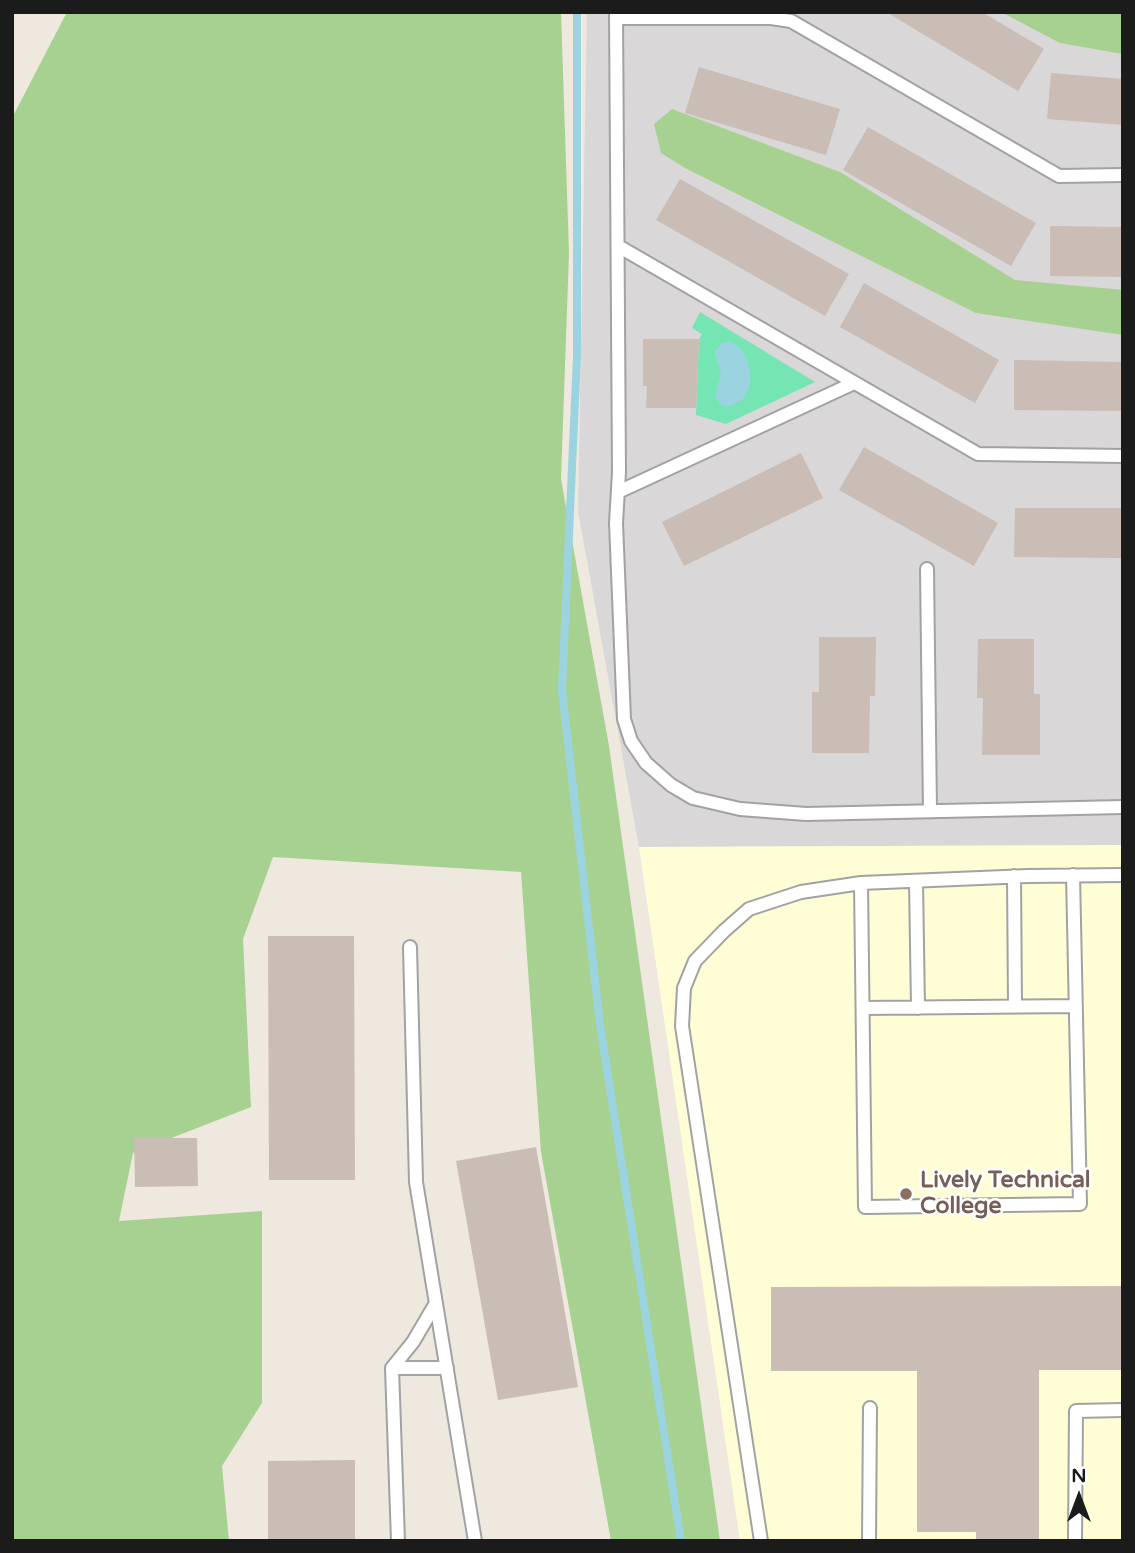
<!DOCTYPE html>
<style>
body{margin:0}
#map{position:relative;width:1135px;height:1553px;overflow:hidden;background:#eee8df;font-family:"Varela Round",sans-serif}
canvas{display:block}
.frame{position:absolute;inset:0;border:14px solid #1b1b1b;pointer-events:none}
.north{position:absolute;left:1044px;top:1462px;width:70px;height:70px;-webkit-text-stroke:5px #fff;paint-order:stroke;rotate:0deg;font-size:19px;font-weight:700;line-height:28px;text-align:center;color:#1b1b1b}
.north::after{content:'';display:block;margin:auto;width:24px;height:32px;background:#1b1b1b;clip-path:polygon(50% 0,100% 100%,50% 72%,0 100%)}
</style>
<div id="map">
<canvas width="1135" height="1553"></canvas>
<div class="frame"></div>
<div class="north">N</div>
</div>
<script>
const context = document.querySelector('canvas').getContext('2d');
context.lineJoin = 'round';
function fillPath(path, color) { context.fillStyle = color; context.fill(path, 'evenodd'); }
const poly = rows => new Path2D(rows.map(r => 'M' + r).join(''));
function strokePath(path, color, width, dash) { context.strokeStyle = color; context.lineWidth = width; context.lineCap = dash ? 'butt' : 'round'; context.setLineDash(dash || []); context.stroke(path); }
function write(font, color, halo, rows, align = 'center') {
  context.font = font + ' "Varela Round",sans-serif'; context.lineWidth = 5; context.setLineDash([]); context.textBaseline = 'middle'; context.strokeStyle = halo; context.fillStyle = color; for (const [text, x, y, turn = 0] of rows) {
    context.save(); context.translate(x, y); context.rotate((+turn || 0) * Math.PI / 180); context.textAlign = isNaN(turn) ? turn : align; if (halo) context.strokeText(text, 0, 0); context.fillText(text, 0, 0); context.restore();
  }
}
const residential = poly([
 [587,12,1123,12,1123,845,639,847,578,511]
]);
const education = poly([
 [1123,845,1123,1541,740,1541,639,847]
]);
const forest = poly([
 [67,12,561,12,569,253,561,479,609,746,720,1541,611,1541,541,1152,521,872,273,857,243,939,251,1107,133,1153,119,1221,262,1211,262,1403,222,1466,229,1541,12,1541,12,118],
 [1001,12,1123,12,1123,54,1060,43],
 [672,109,840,172,1015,280,1123,290,1123,335,976,313,685,168,661,153,654,124]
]);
const pitch = poly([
 [700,312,815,382,726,424,696,415,699,339,702,334,692,328]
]);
const water = poly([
 [729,341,738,346,747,358,751,378,748,391,742,400,728,407,722,406,715,397,721,372,715,355,715,351,722,343]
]);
const stream = poly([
 [577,12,577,356,562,690,600,1025,681,1541]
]);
const building = poly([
 [886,12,982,12,1044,49,1018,91],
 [699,67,840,109,826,155,685,113],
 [1051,73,1123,79,1123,125,1047,119],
 [868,127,1036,223,1011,266,843,170],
 [680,179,849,274,825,316,656,220],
 [1050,226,1123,227,1123,277,1050,276],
 [864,283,999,360,975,403,840,327],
 [643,339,699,339,696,408,646,408,647,386,643,386],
 [1014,360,1123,362,1123,411,1014,410],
 [864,447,998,523,974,566,839,490],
 [801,453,823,498,684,566,662,522],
 [1015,508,1123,508,1123,558,1014,557],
 [819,637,876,637,875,696,870,696,869,753,812,753,812,692,819,692],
 [978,639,1034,639,1034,694,1040,694,1040,755,982,755,983,698,977,698],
 [268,936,354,936,355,1180,269,1180],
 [134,1138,197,1138,198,1186,135,1187],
 [536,1147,578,1387,498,1400,456,1161],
 [1123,1286,1123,1370,1039,1370,1039,1541,976,1541,976,1532,917,1532,917,1371,771,1371,771,1287],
 [355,1460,355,1541,268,1541,268,1461]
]);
const service = poly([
 [616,12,619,472,616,523,624,719,631,741,646,763,671,785,693,798,740,809,806,814,1123,807],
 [616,18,771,18,791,21,1059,176,1123,175],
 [618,246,978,454,1123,456],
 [618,492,854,383],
 [927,569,930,811],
 [1014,876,1015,1005],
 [916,881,918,1008],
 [861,883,865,1207,1080,1204,1073,875],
 [410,947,416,1182,475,1541],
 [863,1008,1076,1006],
 [392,1368,447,1368],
 [398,1541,392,1368,413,1342,436,1303],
 [761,1541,682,1026,684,988,695,961,724,931,749,909,801,892,861,883,1028,876,1123,875],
 [869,1541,870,1408],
 [1075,1541,1076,1411,1123,1410]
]);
const markers = [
 [906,1194,7,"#8d6e63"]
];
const educationNames = [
 ["Lively Technical",920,1181],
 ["College",920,1207]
];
fillPath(residential, '#d9d7d8');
fillPath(education, '#fffdd6');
fillPath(forest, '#a7d190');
fillPath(pitch, '#75e5b3');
fillPath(water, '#9bd4e0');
strokePath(stream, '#9bd4e0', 8);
fillPath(building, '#c9bdb5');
strokePath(service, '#a2a2a2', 16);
strokePath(service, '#fff', 12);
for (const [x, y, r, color] of markers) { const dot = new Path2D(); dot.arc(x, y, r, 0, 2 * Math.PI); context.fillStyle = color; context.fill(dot); strokePath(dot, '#fff', 2.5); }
write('bold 23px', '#785e54', '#fff', educationNames, 'left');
</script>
